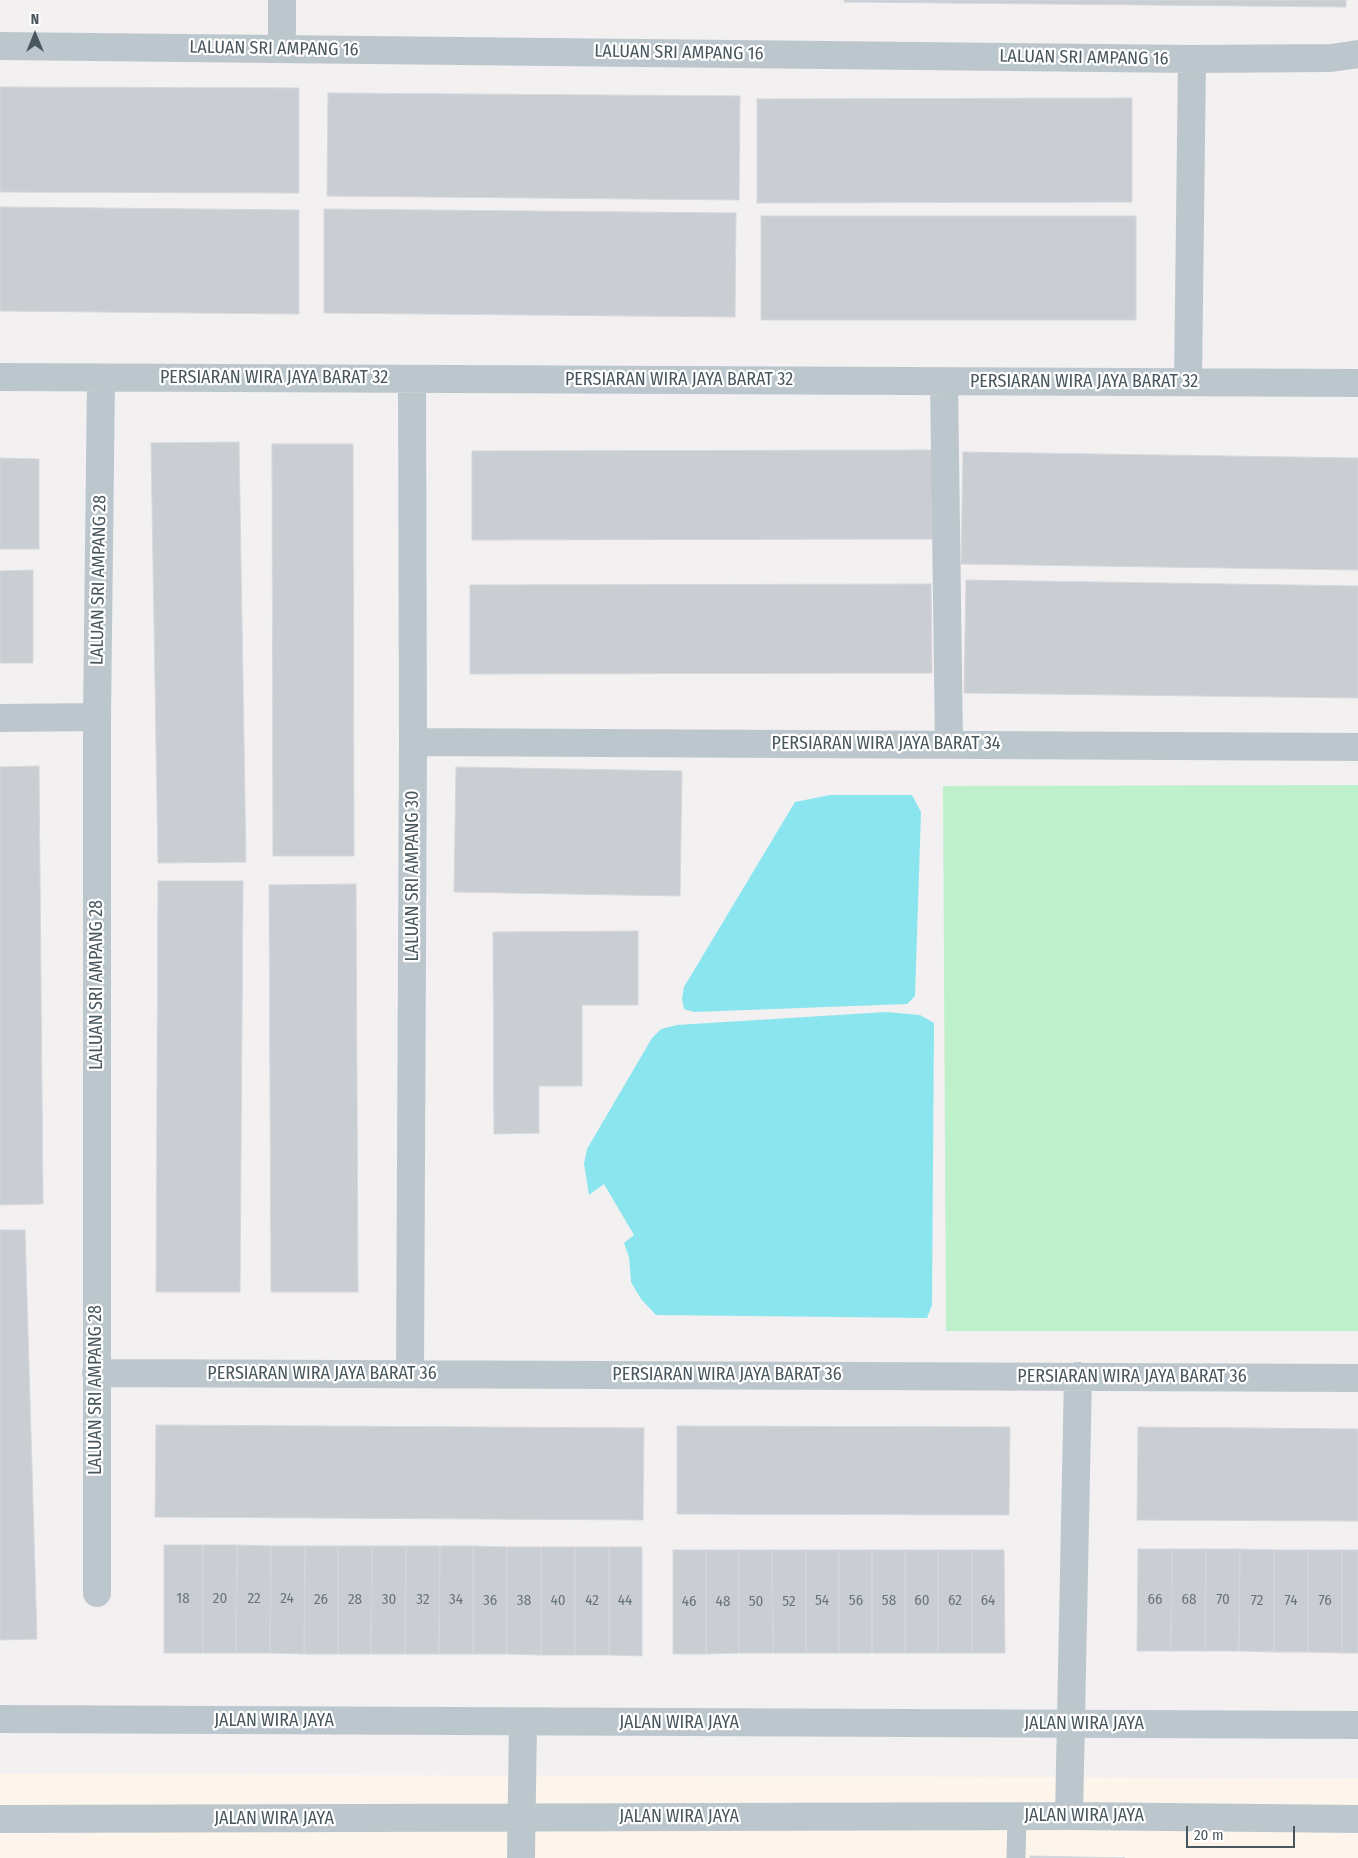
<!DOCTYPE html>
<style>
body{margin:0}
#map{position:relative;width:1358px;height:1858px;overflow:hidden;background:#f3f0f1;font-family:"Fira Sans Condensed",sans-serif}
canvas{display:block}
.north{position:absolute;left:10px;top:10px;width:50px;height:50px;-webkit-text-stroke:4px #fff;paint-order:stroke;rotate:0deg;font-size:14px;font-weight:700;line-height:20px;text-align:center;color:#48565e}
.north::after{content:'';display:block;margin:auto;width:18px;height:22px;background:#48565e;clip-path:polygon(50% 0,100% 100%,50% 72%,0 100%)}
.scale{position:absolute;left:1186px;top:1826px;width:109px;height:22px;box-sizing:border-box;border:2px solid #48565e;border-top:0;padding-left:6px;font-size:15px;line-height:18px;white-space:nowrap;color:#48565e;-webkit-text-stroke:4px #fff;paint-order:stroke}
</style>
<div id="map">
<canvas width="1358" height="1858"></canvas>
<div class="north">N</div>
<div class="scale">20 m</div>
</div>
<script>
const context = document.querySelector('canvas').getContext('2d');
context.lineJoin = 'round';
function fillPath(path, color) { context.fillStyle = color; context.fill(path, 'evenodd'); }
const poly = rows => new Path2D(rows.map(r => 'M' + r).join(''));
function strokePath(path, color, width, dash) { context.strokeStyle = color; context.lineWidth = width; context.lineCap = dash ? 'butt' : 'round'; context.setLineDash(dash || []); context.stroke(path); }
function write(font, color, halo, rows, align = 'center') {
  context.font = font + ' "Fira Sans Condensed",sans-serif'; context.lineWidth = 4.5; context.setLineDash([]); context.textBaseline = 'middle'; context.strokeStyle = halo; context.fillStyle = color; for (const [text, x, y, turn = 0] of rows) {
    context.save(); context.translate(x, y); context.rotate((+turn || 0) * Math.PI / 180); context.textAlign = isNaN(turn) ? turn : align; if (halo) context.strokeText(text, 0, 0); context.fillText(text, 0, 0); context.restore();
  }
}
const commercial = poly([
 [0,1774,1358,1778,1358,1858,0,1858]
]);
const green = poly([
 [1358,785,1358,1331,946,1331,943,786]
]);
const water = poly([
 [830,795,912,795,921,812,915,996,907,1004,694,1012,684,1009,682,999,684,987,795,802],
 [886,1012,920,1015,934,1023,932,1305,927,1318,656,1315,641,1299,631,1282,629,1257,624,1243,634,1235,604,1184,589,1195,584,1164,587,1149,652,1038,661,1029,677,1025]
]);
const building = poly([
 [844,0,1346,0,1346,7,844,2,844,0],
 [0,87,299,88,299,193,0,192,0,87],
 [328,93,740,96,739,200,327,196,328,93],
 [1132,98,1132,202,757,203,757,99,1132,98],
 [0,207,299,210,299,314,0,311,0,207],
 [324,209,736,213,735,317,324,313,324,209],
 [761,216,1136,216,1136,320,761,320,761,216],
 [239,442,246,862,158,863,151,443,239,442],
 [272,444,353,444,354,856,273,856,272,444],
 [933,450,933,539,472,540,472,451,933,450],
 [963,452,1358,458,1358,570,961,564,963,452],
 [0,458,39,459,39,549,0,549,0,458],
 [33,570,33,663,0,663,0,571,33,570],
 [966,580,1358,586,1358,698,964,693,966,580],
 [931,584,932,673,470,674,470,585,931,584],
 [39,766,43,1204,0,1205,0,767,39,766],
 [456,767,682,771,680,896,454,892,456,767],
 [158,881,243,881,240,1292,156,1292,158,881],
 [356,884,358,1292,271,1292,269,885,356,884],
 [638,931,638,1005,582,1005,582,1086,539,1086,539,1133,494,1134,493,932,638,931],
 [0,1230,25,1230,37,1639,0,1640,0,1230],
 [156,1425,644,1428,643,1520,155,1517,156,1425],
 [677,1426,1010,1427,1009,1515,677,1514,677,1426],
 [1138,1427,1358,1429,1358,1521,1137,1520,1138,1427],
 [164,1545,203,1545,203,1653,164,1653,164,1545],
 [203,1545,237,1545,236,1653,203,1653,203,1545],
 [237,1545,271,1546,270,1653,236,1653,237,1545],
 [271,1546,305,1546,304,1654,270,1653,271,1546],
 [305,1546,338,1546,338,1654,304,1654,305,1546],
 [338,1546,372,1546,371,1654,338,1654,338,1546],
 [372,1546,406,1546,405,1654,371,1654,372,1546],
 [406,1546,440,1546,439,1654,405,1654,406,1546],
 [440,1546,473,1546,473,1654,439,1654,440,1546],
 [473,1546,507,1547,507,1654,473,1654,473,1546],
 [507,1547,541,1547,541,1655,507,1654,507,1547],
 [541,1547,575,1547,575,1655,541,1655,541,1547],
 [575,1547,609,1547,609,1655,575,1655,575,1547],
 [609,1547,642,1547,642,1656,609,1655,609,1547],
 [1138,1549,1172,1549,1171,1651,1137,1651,1138,1549],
 [1172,1549,1206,1549,1205,1651,1171,1651,1172,1549],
 [1206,1549,1240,1549,1239,1651,1205,1651,1206,1549],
 [1240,1549,1274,1550,1274,1652,1239,1651,1240,1549],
 [673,1550,706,1550,706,1654,673,1654,673,1550],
 [706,1550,739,1550,739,1653,706,1654,706,1550],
 [739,1550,772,1550,773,1653,739,1653,739,1550],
 [772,1550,806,1550,806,1653,773,1653,772,1550],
 [806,1550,839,1550,839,1653,806,1653,806,1550],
 [839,1550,872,1550,872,1653,839,1653,839,1550],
 [872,1550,905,1550,905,1653,872,1653,872,1550],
 [905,1550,938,1550,938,1653,905,1653,905,1550],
 [938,1550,972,1550,972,1653,938,1653,938,1550],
 [972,1550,1004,1550,1005,1653,972,1653,972,1550],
 [1274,1550,1308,1550,1308,1652,1274,1652,1274,1550],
 [1308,1550,1342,1550,1342,1653,1308,1652,1308,1550],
 [1342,1550,1358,1550,1358,1653,1342,1653,1342,1550],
 [1030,1856,1125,1858,1030,1858,1030,1856]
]);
const service = poly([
 [1016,1858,1017,1816]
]);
const minor = poly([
 [282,0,282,48],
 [0,46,1192,59,1331,58,1358,54],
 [0,377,1358,383],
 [944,381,949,744],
 [1188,382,1192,59],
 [0,718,97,717],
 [413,742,1358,747],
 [96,1373,1358,1378],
 [410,1374,413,742,412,379],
 [97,1593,97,717,101,378],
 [1069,1816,1078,1376],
 [0,1819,1069,1816,1358,1819],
 [521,1858,523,1722]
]);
const tertiary = poly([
 [0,1719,1358,1725]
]);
const numberNames = [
 ["18",183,1599],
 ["20",220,1599],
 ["22",254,1599],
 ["24",287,1599],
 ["26",321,1600],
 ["28",355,1600],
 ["30",389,1600],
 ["32",423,1600],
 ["34",456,1600],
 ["66",1155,1600],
 ["68",1189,1600],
 ["70",1223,1600],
 ["36",490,1601],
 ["38",524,1601],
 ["40",558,1601],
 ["42",592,1601],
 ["44",625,1601],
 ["54",822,1601],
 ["56",856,1601],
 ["58",889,1601],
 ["60",922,1601],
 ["62",955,1601],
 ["64",988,1601],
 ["72",1257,1601],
 ["74",1291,1601],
 ["76",1325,1601],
 ["46",689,1602],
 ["48",723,1602],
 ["50",756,1602],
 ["52",789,1602]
];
const streetNames = [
 ["LALUAN SRI AMPANG 16",274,49,1],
 ["LALUAN SRI AMPANG 16",679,53,1],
 ["LALUAN SRI AMPANG 16",1084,58,1],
 ["PERSIARAN WIRA JAYA BARAT 32",274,378],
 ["PERSIARAN WIRA JAYA BARAT 32",679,380],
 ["PERSIARAN WIRA JAYA BARAT 32",1084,382],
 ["LALUAN SRI AMPANG 28",99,580,-89],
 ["PERSIARAN WIRA JAYA BARAT 34",886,744],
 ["LALUAN SRI AMPANG 30",413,876,-90],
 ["LALUAN SRI AMPANG 28",97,985,-90],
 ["PERSIARAN WIRA JAYA BARAT 36",322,1374],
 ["PERSIARAN WIRA JAYA BARAT 36",727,1375],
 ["PERSIARAN WIRA JAYA BARAT 36",1132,1377],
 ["LALUAN SRI AMPANG 28",96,1390,-90],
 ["JALAN WIRA JAYA",274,1721],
 ["JALAN WIRA JAYA",679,1723],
 ["JALAN WIRA JAYA",1084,1724],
 ["JALAN WIRA JAYA",1084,1816],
 ["JALAN WIRA JAYA",679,1817],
 ["JALAN WIRA JAYA",274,1819]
];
fillPath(commercial, '#fdf5eb');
fillPath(green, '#bff0cc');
fillPath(water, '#8be5ee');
fillPath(building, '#caced3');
strokePath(building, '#d4d7dc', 1);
strokePath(service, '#bcc7cd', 19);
strokePath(minor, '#bcc7cd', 28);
strokePath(tertiary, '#bcc7cd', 28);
write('15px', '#68747b', null, numberNames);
write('18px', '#48565e', '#fff', streetNames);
</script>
